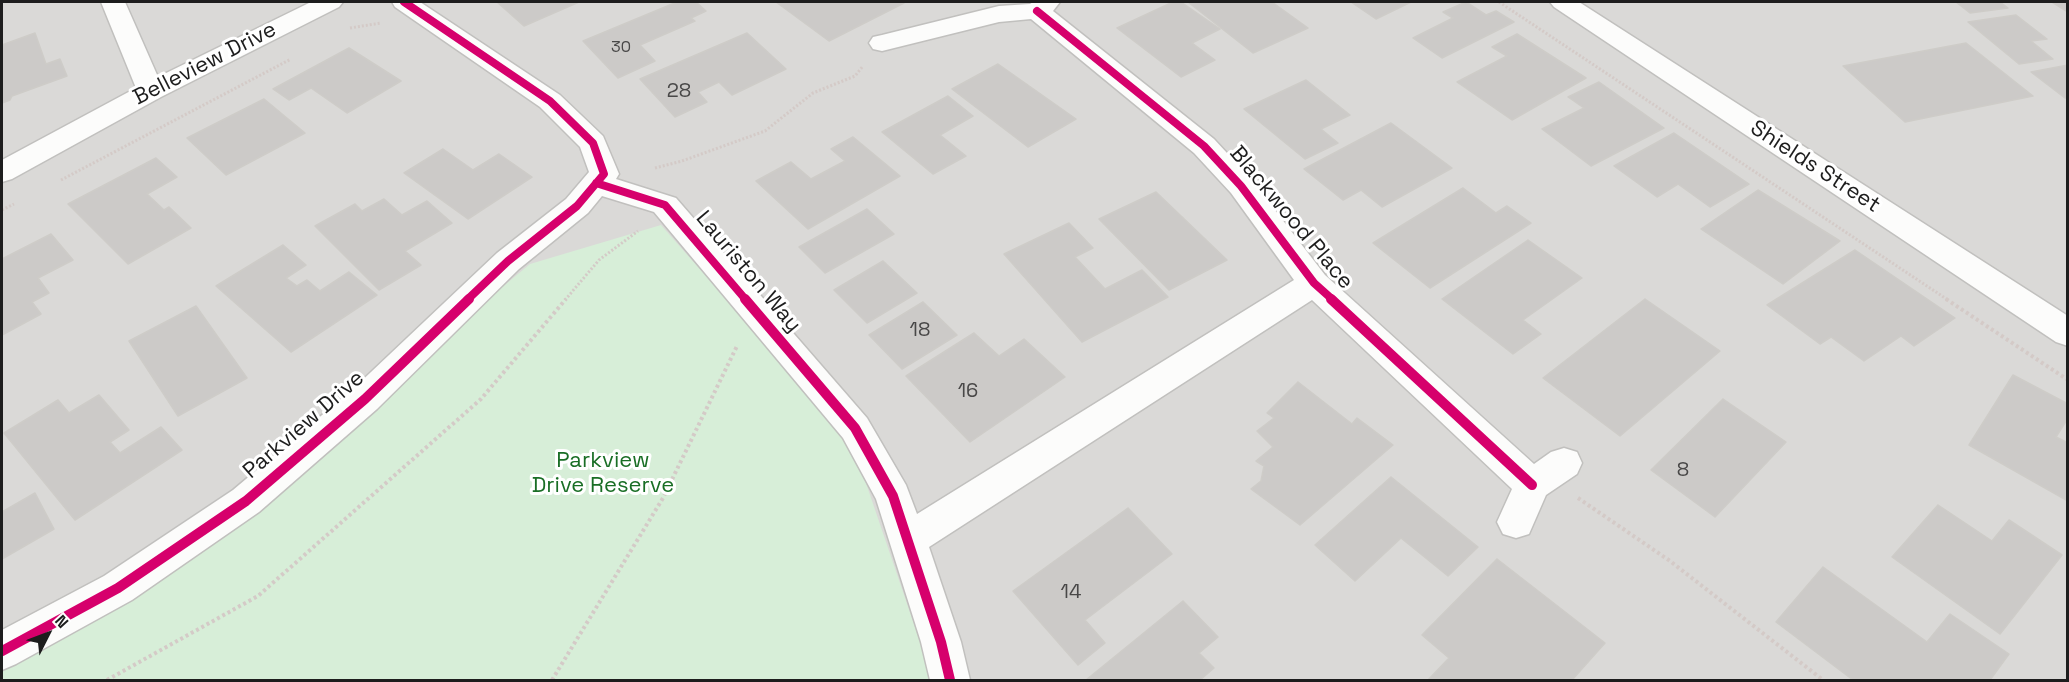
<!DOCTYPE html>
<html>
<head>
<meta charset="utf-8">
<style>
  body { margin:0 }
  #map { position:relative; width:2069px; height:682px; overflow:hidden; background:#ebeae6; font-family:"Space Grotesk",sans-serif }
  canvas { display:block }
  .frame { position:absolute; inset:0; border:3px solid #1d1d1d; pointer-events:none }
  .north { position:absolute; left:18px; top:604px; width:60px; height:60px; -webkit-text-stroke:4px #fff; paint-order:stroke; rotate:48deg; font-size:16px; font-weight:700; line-height:24px; text-align:center; color:#1d1d1d }
  .north::after { content:''; display:block; margin:auto; width:21px; height:27px; background:#1d1d1d; clip-path:polygon(50% 0,100% 100%,50% 72%,0 100%) }
</style>
</head>
<body>
<div id="map">
<canvas width="2069" height="682"></canvas>
<div class="frame"></div>
<div class="north">N</div>
</div>
<script>
const c = document.querySelector('canvas').getContext('2d');
c.lineJoin = 'round';
function fill(path, color) { c.fillStyle = color; c.fill(path, 'evenodd'); }
const poly = rows => new Path2D(rows.map(r => 'M' + r).join(''));
function strokePath(path, color, width, dash) { c.strokeStyle = color; c.lineWidth = width; c.lineCap = dash ? 'butt' : 'round'; c.setLineDash(dash || []); c.stroke(path); }
function write(font, color, halo, rows, align = 'center') {
  c.font = font + ' "Space Grotesk",sans-serif'; c.lineWidth = 6; c.setLineDash([]); c.textBaseline = 'middle'; c.strokeStyle = halo; c.fillStyle = color; for (const [text, x, y, turn = 0] of rows) {
    c.save(); c.translate(x, y); c.rotate((+turn || 0) * Math.PI / 180); c.textAlign = isNaN(turn) ? turn : align; if (halo) c.strokeText(text, 0, 0); c.fillText(text, 0, 0); c.restore();
  }
}
fill(poly([
  [2,2,2067,2,2067,680,2,680]
]), '#dad9d7');
fill(poly([
  [661,225,852,442,933,680,2,680,2,650,222,520,530,264]
]), '#d7eed8');
const building = poly([
  [497,2,579,2,524,26,497,2],
  [677,2,696,2,706,11,691,18,695,21,640,45,655,61,618,78,583,41,677,2],
  [776,2,902,2,904,3,829,41,776,2],
  [1173,2,1181,2,1220,29,1192,43,1215,60,1181,77,1117,28,1173,2],
  [1188,2,1272,2,1308,28,1253,53,1188,2],
  [1351,2,1411,2,1376,19,1351,2],
  [1466,2,1486,15,1496,11,1514,22,1442,58,1413,38,1453,18,1443,12,1466,2],
  [1956,2,2000,2,2008,8,1970,13,1956,2],
  [2052,2,2068,2,2068,12,2052,2],
  [2016,15,2047,39,2031,41,2053,59,2019,64,1968,22,2016,15],
  [35,33,46,64,60,59,67,76,12,96,10,100,2,103,2,45,35,33],
  [747,33,786,69,732,95,719,82,698,92,707,102,675,117,640,79,747,33],
  [1517,34,1586,78,1512,120,1457,82,1507,56,1492,47,1517,34],
  [1966,43,2033,96,1905,122,1843,66,1966,43],
  [349,48,401,81,347,113,311,88,289,100,273,89,349,48],
  [998,64,1076,119,1028,147,952,89,998,64],
  [2068,65,2068,98,2065,98,2031,72,2068,65],
  [1306,80,1350,115,1321,129,1338,143,1305,159,1244,109,1306,80],
  [1599,82,1664,128,1591,166,1542,129,1584,108,1568,97,1599,82],
  [948,96,973,116,940,135,966,156,933,174,882,132,948,96],
  [264,99,305,133,226,175,187,138,264,99],
  [1391,123,1452,168,1382,207,1361,190,1343,200,1304,169,1391,123],
  [1674,133,1749,184,1710,207,1678,184,1657,197,1614,166,1674,133],
  [853,137,900,176,808,229,756,181,791,162,811,179,845,161,831,149,853,137],
  [443,149,473,170,499,154,532,177,468,219,404,173,443,149],
  [156,158,177,177,147,194,164,210,169,207,191,228,128,264,68,204,156,158],
  [1463,188,1496,213,1507,206,1531,223,1430,288,1373,243,1463,188],
  [1758,190,1840,241,1783,284,1701,229,1758,190],
  [1156,192,1227,260,1169,290,1099,219,1156,192],
  [384,199,402,215,427,201,452,223,405,251,421,265,379,290,315,226,355,204,362,211,384,199],
  [867,209,894,234,825,273,799,247,867,209],
  [1069,223,1093,248,1075,257,1105,289,1142,270,1168,297,1082,342,1004,254,1069,223],
  [51,234,73,260,38,278,49,293,32,302,41,314,2,335,2,259,51,234],
  [1528,240,1582,278,1523,320,1541,334,1513,354,1442,299,1528,240],
  [283,245,306,265,286,278,297,286,307,280,320,291,349,272,377,295,291,352,216,286,283,245],
  [1855,250,1955,318,1914,346,1901,336,1864,361,1831,337,1820,344,1767,305,1855,250],
  [883,261,917,293,867,323,834,290,883,261],
  [1645,299,1720,351,1620,436,1543,378,1645,299],
  [923,302,957,335,902,369,869,335,923,302],
  [196,306,247,378,178,416,129,341,196,306],
  [974,333,999,356,1024,339,1065,377,970,442,906,376,974,333],
  [2013,375,2068,404,2068,418,2056,437,2068,443,2068,501,1969,445,2013,375],
  [1298,382,1352,424,1357,418,1393,445,1300,525,1251,489,1261,481,1264,466,1256,461,1273,447,1257,431,1274,418,1267,413,1298,382],
  [99,395,129,430,110,442,120,453,161,427,182,450,75,520,4,433,58,400,69,413,99,395],
  [1723,399,1786,442,1715,517,1651,470,1723,399],
  [1391,477,1478,547,1448,576,1401,538,1355,581,1315,545,1391,477],
  [35,493,54,529,2,559,2,512,35,493],
  [1938,505,1992,541,2009,520,2062,555,2000,634,1892,557,1938,505],
  [1128,508,1172,554,1085,620,1105,643,1078,665,1013,591,1128,508],
  [1497,559,1605,643,1572,680,1428,680,1449,658,1422,635,1497,559],
  [1823,567,1927,642,1950,614,2009,654,1990,680,1853,680,1776,622,1823,567],
  [1183,601,1218,637,1199,653,1214,668,1200,680,1086,680,1183,601]
]);
fill(building, '#cccac8');
strokePath(building, '#ceccc8', 1.5);
const minor = poly([
  [101,2,125,2,158,77,311,2,343,2,339,7,161,97,12,179,2,182,2,160,136,88,101,2],
  [392,2,420,2,560,95,603,136,619,174,616,179,676,198,867,418,906,485,917,514,1294,280,1231,193,1194,153,1031,19,999,22,882,51,873,49,869,43,873,37,882,35,999,6,1030,4,1033,2,1060,2,1053,11,1214,139,1251,179,1325,275,1534,464,1551,452,1564,448,1577,452,1582,463,1577,474,1546,495,1529,534,1516,538,1503,534,1497,522,1512,489,1312,300,929,547,961,642,970,680,930,680,921,642,876,499,843,438,654,212,602,196,588,213,519,269,377,409,259,512,132,600,16,664,2,670,2,630,104,576,233,490,353,389,497,253,566,199,589,172,580,147,540,107,395,7,392,2],
  [1550,2,1579,2,2068,316,2068,346,2056,342,1554,7,1550,2]
]);
strokePath(minor, '#c1c0be', 3);
strokePath(poly([
  [1499,2,1948,300],
  [350,28,381,23],
  [655,168,682,161,765,131,813,93,855,76,863,66],
  [61,180,291,59],
  [2,210,14,204],
  [565,300,599,260,638,231]
]), '#d4cac7', 3, [2, 2]);
strokePath(poly([
  [1946,299,2068,380],
  [1578,498,1670,561,1823,680],
  [107,680,258,596,481,399,566,299],
  [552,680,663,498,737,346]
]), '#d4cac7', 4, [3, 3]);
fill(minor, '#fcfcfb');
strokePath(poly([
  [404,2,550,101,593,143,604,174,577,206,508,261,467,300],
  [1037,11,1204,146,1241,186,1314,283,1333,300],
  [596,183,665,205,746,300]
]), '#d6006c', 8);
strokePath(poly([
  [745,299,855,428,893,496,941,642,950,680],
  [1331,299,1532,485],
  [2,651,118,588,246,501,365,399,469,299]
]), '#d6006c', 10);
write('16px', '#494848', null, [
  ["30",621,48]
]);
write('20px', '#494848', null, [
  ["28",679,92],
  ["18",920,331],
  ["16",968,392],
  ["8",1683,471],
  ["14",1071,593]
]);
write('22px', '#1d1d1d', '#fff', [
  ["Belleview Drive",205,64,-27],
  ["Shields Street",1815,167,33],
  ["Blackwood Place",1291,218,50],
  ["Lauriston Way",748,272,50],
  ["Parkview Drive",304,425,-41]
]);
write('22px', '#196e25', '#fff', [
  ["Parkview",603,461],
  ["Drive Reserve",603,486]
]);
</script>
</body>
</html>
